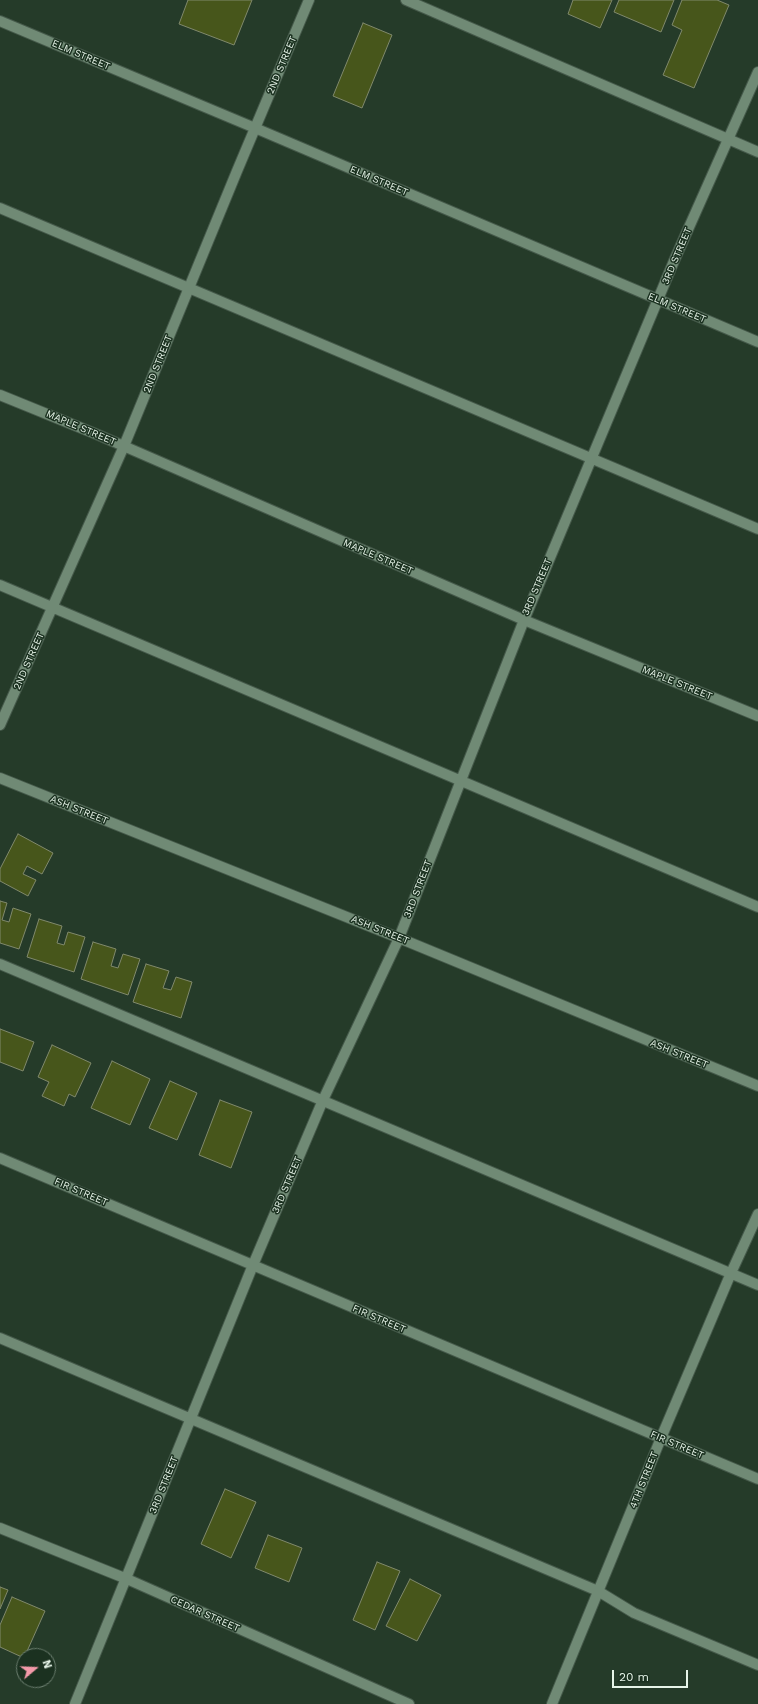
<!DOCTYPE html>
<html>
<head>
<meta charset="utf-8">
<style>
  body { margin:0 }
  #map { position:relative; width:758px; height:1704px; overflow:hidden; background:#253b29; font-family:"Work Sans",sans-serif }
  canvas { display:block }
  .north { position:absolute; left:16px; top:1648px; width:40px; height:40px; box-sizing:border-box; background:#1b3120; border:1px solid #6c7f70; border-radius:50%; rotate:71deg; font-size:11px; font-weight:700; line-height:16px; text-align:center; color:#e6f4e8 }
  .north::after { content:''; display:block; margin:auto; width:14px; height:18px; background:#f39aa9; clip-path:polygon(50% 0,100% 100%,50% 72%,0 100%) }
  .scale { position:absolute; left:612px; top:1670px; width:76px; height:18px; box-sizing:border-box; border:2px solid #e6f4e8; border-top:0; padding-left:5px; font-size:12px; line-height:14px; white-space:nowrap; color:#e6f4e8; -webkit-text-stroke:3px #1b3120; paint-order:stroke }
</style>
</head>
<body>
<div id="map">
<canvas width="758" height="1704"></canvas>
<div class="north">N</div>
<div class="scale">20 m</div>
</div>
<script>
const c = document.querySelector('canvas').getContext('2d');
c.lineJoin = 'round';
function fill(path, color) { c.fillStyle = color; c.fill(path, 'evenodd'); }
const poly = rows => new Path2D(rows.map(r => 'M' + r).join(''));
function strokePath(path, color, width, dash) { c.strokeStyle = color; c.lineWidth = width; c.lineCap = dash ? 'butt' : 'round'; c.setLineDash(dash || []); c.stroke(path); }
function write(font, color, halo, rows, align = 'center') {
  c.font = font + ' "Work Sans",sans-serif'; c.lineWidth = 3; c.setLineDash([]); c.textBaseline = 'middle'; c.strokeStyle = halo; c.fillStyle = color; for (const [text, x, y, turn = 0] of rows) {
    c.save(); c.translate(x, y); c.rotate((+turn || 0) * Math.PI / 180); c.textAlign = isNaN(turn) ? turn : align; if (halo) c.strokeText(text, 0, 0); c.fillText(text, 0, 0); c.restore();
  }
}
const building = poly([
  [188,0,252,0,234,45,179,24,188,0],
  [573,0,612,0,600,28,568,14,573,0],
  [619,0,674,0,661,32,614,12,619,0],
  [682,0,717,0,729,5,694,88,663,75,682,30,672,25,682,0],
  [363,23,392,35,362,108,333,96,363,23],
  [18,834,53,853,42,874,27,866,23,874,36,880,28,896,0,881,0,869,18,834],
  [0,901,7,903,2,920,9,922,13,908,31,914,19,949,0,943,0,901],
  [39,919,62,926,57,943,64,945,68,932,85,937,74,972,27,957,39,919],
  [93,942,116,949,111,966,118,968,123,954,140,959,128,995,81,979,93,942],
  [146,964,169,971,163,988,171,990,176,977,192,982,181,1018,133,1002,146,964],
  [0,1029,34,1042,23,1071,0,1062,0,1029],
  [52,1045,91,1063,75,1097,69,1094,64,1106,42,1096,49,1082,38,1077,52,1045],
  [112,1061,150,1079,130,1125,91,1108,112,1061],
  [170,1081,197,1093,177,1140,149,1128,170,1081],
  [220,1100,252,1112,231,1168,199,1155,220,1100],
  [225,1489,256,1502,231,1558,201,1544,225,1489],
  [268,1535,302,1548,289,1582,255,1568,268,1535],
  [377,1562,400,1571,375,1630,353,1620,377,1562],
  [410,1579,441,1595,417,1641,386,1626,410,1579],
  [0,1587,8,1590,0,1609,0,1587],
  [12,1597,45,1611,24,1658,0,1647,0,1625,12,1597]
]);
fill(building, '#47561b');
strokePath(building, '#80896c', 1);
const minor = poly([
  [406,0,758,152],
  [0,21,255,128,758,342],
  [0,208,758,529],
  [0,395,96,434,524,620,758,716],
  [0,585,758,907],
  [0,725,124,446,237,171,309,0],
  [0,778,399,938,758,1086],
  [0,964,758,1285],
  [0,1158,758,1479],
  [0,1338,598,1591,634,1613,758,1665],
  [0,1528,127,1579,409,1704],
  [75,1704,253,1265,323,1100,399,938,524,620,674,261,758,72],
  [552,1704,661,1438,731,1273,758,1214]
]);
strokePath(minor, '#45594a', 12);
strokePath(minor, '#708a75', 10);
write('10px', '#e6f4e8', '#1b3120', [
  ["ELM STREET",81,55,23],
  ["2ND STREET",282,65,-67],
  ["ELM STREET",379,181,23],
  ["3RD STREET",677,256,-67],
  ["ELM STREET",677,308,23],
  ["2ND STREET",158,364,-68],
  ["MAPLE STREET",81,428,23],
  ["MAPLE STREET",378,557,23],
  ["3RD STREET",537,587,-67],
  ["2ND STREET",29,661,-66],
  ["MAPLE STREET",677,683,22],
  ["ASH STREET",79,810,22],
  ["3RD STREET",418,889,-69],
  ["ASH STREET",380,930,22],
  ["ASH STREET",679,1054,22],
  ["3RD STREET",287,1185,-67],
  ["FIR STREET",81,1192,23],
  ["FIR STREET",379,1319,23],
  ["FIR STREET",677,1445,23],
  ["4TH STREET",644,1480,-68],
  ["3RD STREET",164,1485,-68],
  ["CEDAR STREET",205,1614,24]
]);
</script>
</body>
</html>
